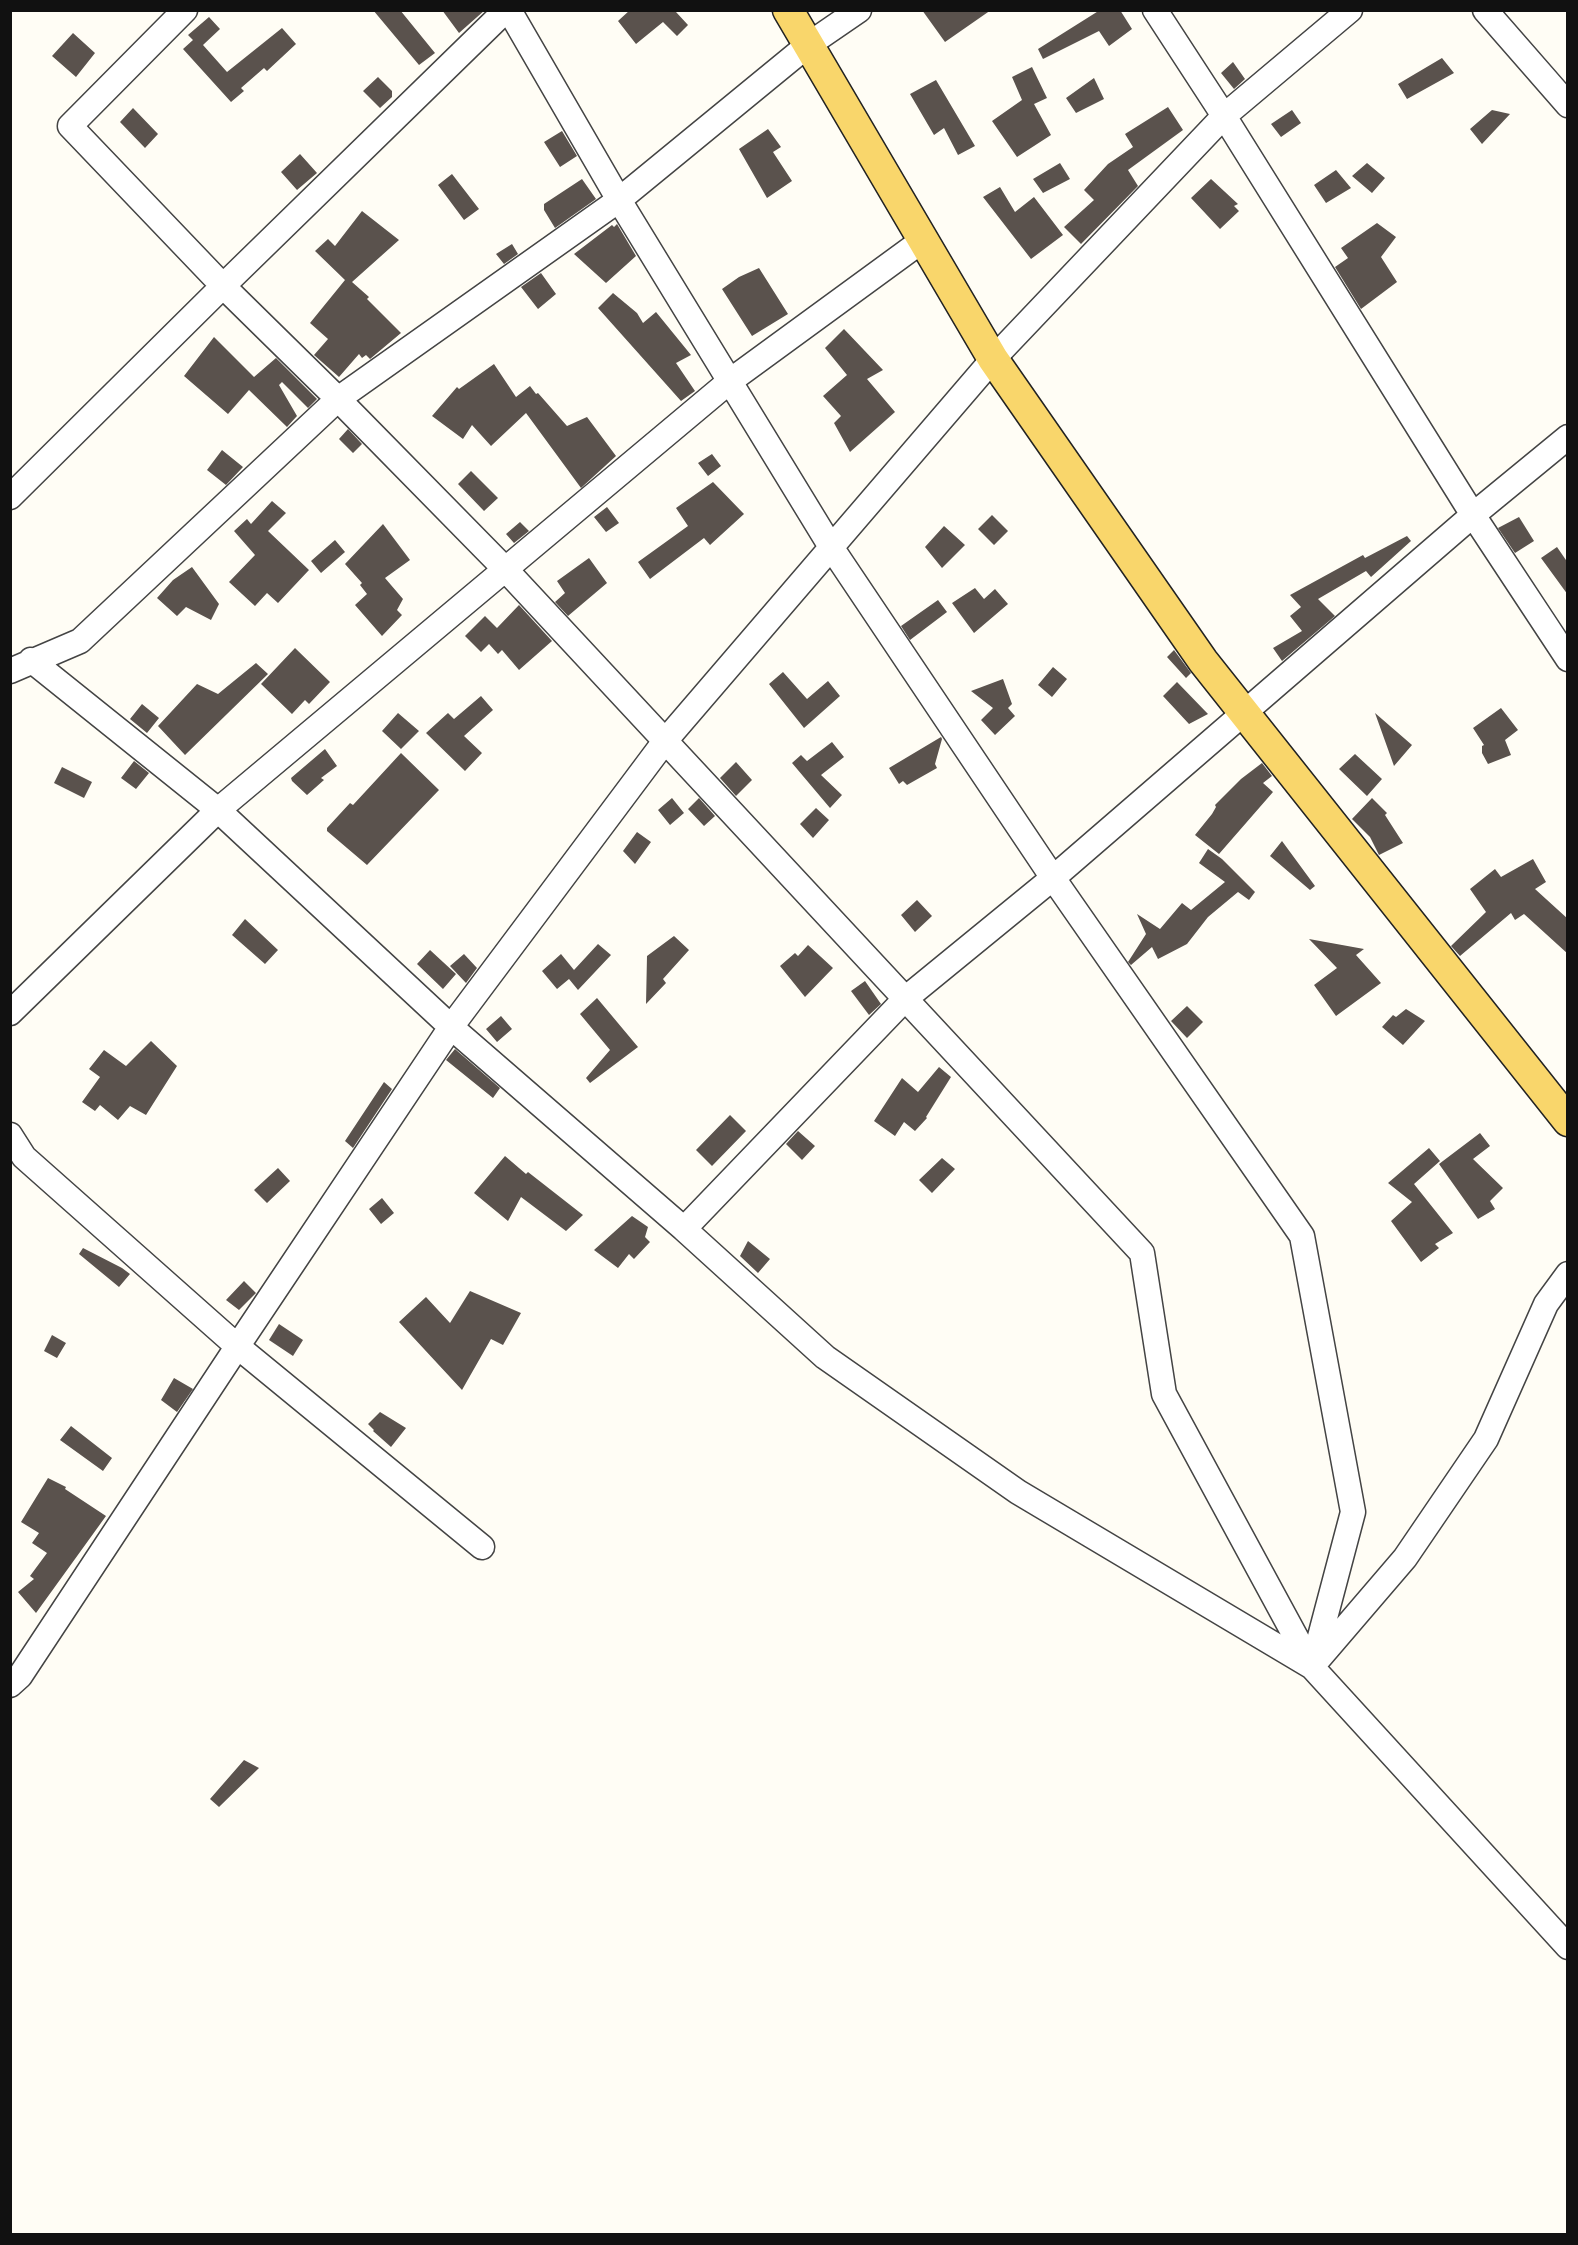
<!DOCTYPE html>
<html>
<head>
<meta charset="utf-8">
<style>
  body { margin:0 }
  #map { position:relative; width:1578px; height:2245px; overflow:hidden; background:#fffdf5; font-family:"Zilla Slab",serif }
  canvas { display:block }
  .frame { position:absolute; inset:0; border:12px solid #111; pointer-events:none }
</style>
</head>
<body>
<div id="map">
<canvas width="1578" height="2245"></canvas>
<div class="frame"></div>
</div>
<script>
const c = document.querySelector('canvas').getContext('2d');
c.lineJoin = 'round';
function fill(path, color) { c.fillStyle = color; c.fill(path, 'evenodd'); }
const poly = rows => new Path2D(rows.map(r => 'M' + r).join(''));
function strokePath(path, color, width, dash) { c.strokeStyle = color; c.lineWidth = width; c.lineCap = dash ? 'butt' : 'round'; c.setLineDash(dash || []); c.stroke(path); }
fill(poly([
  [373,10,400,10,435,53,419,65],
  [442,10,485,10,459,33],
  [630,10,678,10,676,12,688,25,677,36,663,22,636,44,618,21],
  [922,10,991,10,945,42],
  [1100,10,1120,10,1132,29,1109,46,1099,31,1043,59,1038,49],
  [209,17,220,29,203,45,227,72,282,28,296,44,267,71,264,68,241,88,244,91,231,102,183,49,193,40,188,35],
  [73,33,95,53,76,77,52,56],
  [1442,58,1454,73,1407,99,1398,84],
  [1233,62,1245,79,1234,89,1221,73],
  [1032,67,1047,98,1034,104,1051,135,1017,157,992,121,1022,100,1012,77],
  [378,77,392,91,392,97,380,108,363,91],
  [1094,78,1104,99,1076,113,1066,98],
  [936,80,975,146,958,155,944,128,934,135,910,94],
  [1168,107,1183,130,1128,170,1138,186,1081,244,1064,227,1094,200,1084,190,1108,164,1133,147,1125,134],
  [133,108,158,134,145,148,120,122],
  [1292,110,1301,123,1281,137,1271,124],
  [1492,110,1510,114,1482,144,1470,129],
  [768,129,781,147,773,152,792,181,767,198,739,149],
  [562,131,577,156,560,167,544,142],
  [300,154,317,173,297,190,281,172],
  [1060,163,1070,179,1043,193,1033,179],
  [1367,163,1385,178,1372,193,1352,176],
  [1336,170,1351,188,1326,203,1314,185],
  [452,174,479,209,464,220,438,185],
  [582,179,596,199,555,228,544,210,544,204],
  [1211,179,1238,204,1234,206,1239,211,1220,229,1191,198],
  [1000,187,1015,212,1034,197,1063,235,1031,259,983,197],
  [362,211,399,240,352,282,369,297,367,299,401,333,370,359,366,355,362,358,359,354,339,377,314,355,328,339,310,323,345,280,315,251,328,239,335,246],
  [1377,223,1396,237,1381,257,1397,282,1361,309,1335,267,1348,258,1341,248],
  [617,224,636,256,606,283,574,254,612,225,614,227],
  [512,244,518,254,504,264,496,254],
  [759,268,788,314,752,336,722,289,739,277],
  [541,273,556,294,538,309,521,287],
  [613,293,637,313,643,323,656,312,691,355,676,363,695,391,681,401,598,308],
  [844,329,883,370,867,379,895,412,850,452,834,423,841,416,823,396,847,375,825,348],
  [214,337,254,377,276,358,317,399,308,408,282,382,279,385,297,416,287,427,249,390,228,414,184,376],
  [494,364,516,397,530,386,536,394,538,393,567,426,587,417,616,456,581,488,526,413,491,446,472,425,463,439,432,416,457,387,459,389],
  [348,429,362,444,353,453,339,439],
  [222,450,243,467,226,485,207,470],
  [712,454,721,466,708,476,698,463],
  [471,471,498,498,484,511,458,484],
  [713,482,744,514,710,545,704,538,650,579,638,562,688,526,676,508],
  [272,501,286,513,268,531,309,570,278,603,267,593,255,606,229,582,255,555,234,531,247,519,251,524],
  [607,507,619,523,606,532,594,517],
  [992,515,1008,531,994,545,978,529],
  [1519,517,1534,541,1515,553,1498,528],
  [520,522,529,531,514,543,506,534],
  [383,524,410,560,385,578,403,599,397,610,402,615,382,636,355,605,367,594,360,585,362,583,345,564],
  [944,526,965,545,942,568,925,547],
  [1407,536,1411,541,1371,577,1366,571,1318,599,1335,616,1282,661,1273,648,1302,631,1290,616,1301,607,1290,595,1363,555,1365,558],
  [335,540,345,552,321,573,311,561],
  [1557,547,1568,563,1568,595,1541,558],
  [589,558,607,583,568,616,555,602,565,593,557,581],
  [192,567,219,604,211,620,186,607,177,616,157,598,173,580],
  [975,588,984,599,995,589,1008,604,974,633,952,603],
  [938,600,947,612,910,640,901,626],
  [519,605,552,641,519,670,502,650,498,654,489,644,481,652,465,636,485,616,497,628],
  [295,648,330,682,309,704,305,700,292,714,261,684],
  [1174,650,1191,673,1186,678,1167,657],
  [256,663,268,674,185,755,158,726,197,684,218,694],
  [1053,667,1067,679,1052,697,1038,685],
  [783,672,807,699,828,681,840,696,804,728,769,684],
  [1003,679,1012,704,1008,708,1015,716,995,735,981,720,993,708,971,691],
  [1177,682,1208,714,1189,724,1163,696],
  [481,696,493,710,464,736,482,753,465,771,426,733,448,713,454,719],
  [142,704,159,718,147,733,130,719],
  [1501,708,1518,730,1505,740,1511,755,1488,764,1482,753,1482,746,1484,745,1473,728],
  [398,713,419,731,401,749,382,731],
  [1375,713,1412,745,1394,766],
  [941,737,942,739,935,764,937,768,907,785,903,781,899,784,889,768],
  [832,742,844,757,821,775,842,795,830,808,792,763,801,755,807,761],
  [325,749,337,766,321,778,324,780,307,795,292,781,291,778],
  [401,753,439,790,367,865,327,831,327,828,350,803,353,805],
  [1355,754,1382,779,1367,796,1339,769],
  [134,761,149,773,136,789,121,778],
  [736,762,752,780,736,796,720,778],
  [1262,763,1272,776,1263,783,1273,792,1219,854,1195,835,1212,814,1216,807,1215,805,1241,779],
  [62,767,92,782,84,798,54,783],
  [672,798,684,813,670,825,658,810],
  [699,798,715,816,704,826,688,809],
  [1372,798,1387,813,1385,815,1403,843,1379,855,1370,837,1352,819],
  [816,808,829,820,813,838,800,824],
  [637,832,651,842,635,864,623,851],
  [1282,841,1315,886,1310,890,1270,856],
  [1208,849,1222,859,1255,892,1249,900,1238,892,1208,917,1187,944,1158,959,1152,947,1131,965,1128,962,1146,934,1137,914,1160,929,1182,903,1191,910,1225,882,1199,863],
  [1533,859,1546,882,1535,889,1568,919,1568,954,1524,914,1515,920,1511,913,1460,956,1451,946,1486,912,1470,889,1495,869,1501,877],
  [917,900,932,916,915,932,901,915],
  [245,919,278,950,265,964,232,935],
  [674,936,689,950,663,979,666,983,646,1004,647,956],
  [1309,939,1364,949,1356,955,1381,983,1336,1016,1314,985,1337,968],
  [598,944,611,955,578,990,569,979,557,989,542,971,561,954,574,970],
  [808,945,833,968,805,997,780,966,795,953,798,956],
  [430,950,456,974,443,989,417,964],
  [464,954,477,968,466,983,450,966],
  [865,981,881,1004,869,1015,851,991],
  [597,998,638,1047,590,1083,586,1078,610,1050,580,1014],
  [1187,1006,1203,1022,1187,1038,1171,1021],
  [1406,1009,1425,1021,1403,1045,1382,1027,1393,1015,1396,1017],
  [501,1016,512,1029,497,1042,486,1029],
  [151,1041,177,1066,146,1115,130,1106,118,1120,100,1105,95,1111,82,1102,100,1077,89,1069,104,1050,126,1066],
  [455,1049,500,1088,493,1098,446,1060],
  [939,1067,951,1077,926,1117,927,1118,915,1131,904,1122,895,1136,874,1121,902,1078,918,1092],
  [384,1082,392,1089,353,1148,345,1141],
  [730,1115,746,1131,712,1166,696,1150],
  [798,1131,815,1146,802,1160,786,1144],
  [1480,1133,1490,1146,1473,1159,1503,1188,1490,1201,1495,1209,1478,1219,1439,1164],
  [1429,1148,1440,1161,1414,1184,1453,1233,1435,1244,1439,1248,1421,1262,1391,1221,1412,1202,1388,1183],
  [505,1156,526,1174,528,1172,583,1215,566,1231,521,1197,508,1221,474,1193],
  [942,1158,955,1169,932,1193,919,1180],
  [278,1168,290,1181,267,1203,254,1190],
  [382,1198,394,1213,381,1224,369,1209],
  [632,1216,648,1227,645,1237,650,1242,634,1259,629,1254,618,1268,594,1250],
  [748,1241,770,1259,758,1273,740,1256],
  [83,1248,122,1268,130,1274,119,1287,79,1254],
  [244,1281,256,1293,239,1310,226,1300],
  [470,1291,521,1313,503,1345,491,1339,462,1390,399,1322,426,1297,450,1323],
  [279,1324,303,1340,293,1356,269,1340],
  [52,1335,66,1343,57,1358,44,1351],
  [174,1378,193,1389,177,1412,161,1400],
  [380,1412,406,1428,391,1447,373,1431,374,1430,368,1424],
  [71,1426,112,1458,103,1471,60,1440],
  [48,1478,66,1487,65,1489,106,1516,36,1613,18,1592,34,1579,30,1576,47,1553,32,1543,39,1533,21,1522],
  [244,1760,259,1768,219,1807,210,1799]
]), '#5a524d');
const minor = poly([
  [185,10,70,126,223,286,338,399,506,570,1142,1253,1164,1394,1312,1667,1568,1947],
  [509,10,619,200,831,547,1053,878,1302,1236,1353,1512,1312,1667],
  [1155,10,1224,116,1473,515,1568,659],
  [1485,10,1568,105],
  [10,497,223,286,506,10],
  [31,660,218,810,451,1027,684,1229,825,1357,1018,1492,1312,1667],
  [10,671,80,641,338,399,619,200,808,45,859,10],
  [10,1013,218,810,730,381,923,240],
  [10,1135,24,1157,237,1346,482,1547],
  [684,1229,905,999,1053,878,1473,515,1568,437],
  [1315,1663,1405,1558,1486,1439,1546,1304,1568,1274],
  [10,1685,20,1676,243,1338,451,1027,665,741,993,359,1224,116,1350,10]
]);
const major = poly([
  [788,10,993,359,1203,661,1568,1121]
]);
strokePath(minor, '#444', 27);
strokePath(major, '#222', 33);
strokePath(minor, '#fff', 24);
strokePath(major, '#f9d66b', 30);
</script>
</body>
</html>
